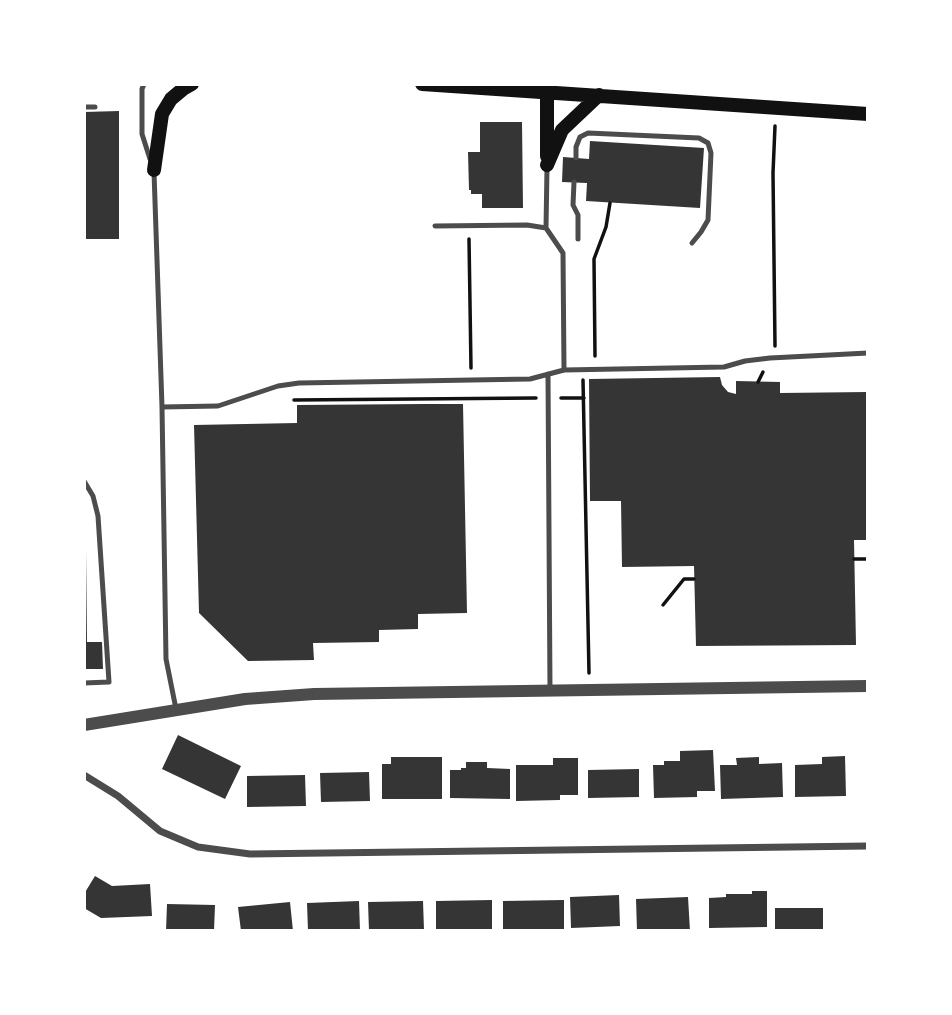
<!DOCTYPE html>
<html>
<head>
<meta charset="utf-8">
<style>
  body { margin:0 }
  #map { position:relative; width:952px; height:1015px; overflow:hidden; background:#fff; font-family:"Titillium Web",sans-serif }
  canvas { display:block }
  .frame { position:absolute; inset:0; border:86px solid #fff; pointer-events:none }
</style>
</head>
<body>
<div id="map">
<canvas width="952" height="1015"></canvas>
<div class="frame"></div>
</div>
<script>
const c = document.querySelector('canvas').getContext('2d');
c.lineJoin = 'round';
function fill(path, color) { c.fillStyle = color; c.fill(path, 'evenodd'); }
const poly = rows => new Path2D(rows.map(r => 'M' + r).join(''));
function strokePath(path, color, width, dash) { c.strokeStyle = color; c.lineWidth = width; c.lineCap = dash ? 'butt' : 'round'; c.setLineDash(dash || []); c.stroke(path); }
fill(poly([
  [119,111,119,239,84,239,84,112],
  [480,122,522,122,523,208,482,208,482,194,471,194,471,190,469,190,468,152,480,152],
  [590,141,704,148,700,208,586,201,587,183,562,182,563,157,589,159],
  [720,377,722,385,728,392,736,394,736,381,780,382,780,393,868,392,868,540,854,540,856,645,696,646,694,566,622,567,621,501,590,501,589,379],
  [425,404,463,404,467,613,418,614,418,629,379,630,379,642,313,643,314,660,248,661,199,613,194,425,297,423,297,405],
  [84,550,86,550,87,642,102,642,103,669,84,669],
  [178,735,241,766,225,799,162,769],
  [713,750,715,791,697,791,697,797,654,798,653,765,664,765,664,761,680,761,680,751],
  [845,756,846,796,795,797,795,765,822,764,822,757],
  [391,757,442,757,442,799,382,799,382,764,391,764],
  [759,757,759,764,782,763,783,797,721,799,720,765,737,765,736,758],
  [553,758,578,758,578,795,560,795,560,800,516,801,516,765,553,765],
  [466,762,487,762,487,768,510,769,510,799,450,798,450,770,461,770,461,768,466,768],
  [639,769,639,797,588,798,588,770],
  [369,772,370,801,321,802,320,773],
  [305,775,306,806,247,807,247,776],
  [95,876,112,886,150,884,152,916,101,918,84,908,84,894],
  [752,891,767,891,767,927,709,928,709,898,726,897,726,894,752,894],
  [619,895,620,926,571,928,570,897],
  [688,897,690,931,637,931,636,899],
  [492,900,492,930,436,931,436,901],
  [564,900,564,931,503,931,503,901],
  [359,901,360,931,308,931,307,903],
  [423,901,424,930,369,931,368,902],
  [290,902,293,931,241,931,238,907],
  [167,904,215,905,214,931,166,931],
  [775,908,823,908,823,931,775,931]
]), '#353535');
strokePath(poly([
  [775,126,773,173,775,346],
  [469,239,471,368],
  [595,356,594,259,606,227,610,203],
  [583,380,589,673],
  [758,382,763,372],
  [561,398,584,398],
  [294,400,536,398],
  [854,559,868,559],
  [663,605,684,579,694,579]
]), '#111', 3.5);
strokePath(poly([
  [144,84,142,89,142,134,150,159],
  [84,107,95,107],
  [576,158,576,147,580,137,588,133,699,138,708,143,711,153,708,220,701,232,692,243],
  [547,168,546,228,563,253,564,370],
  [154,172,162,407,166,659,176,709],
  [574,182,573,205,578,215,578,239],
  [435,226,527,225,546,228],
  [548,374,550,690],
  [162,407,218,406,278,386,299,383,530,379,564,370,724,367,745,361,770,358,868,353],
  [84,481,93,496,98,516,109,682,84,683]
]), '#4c4c4c', 5);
strokePath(poly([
  [84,775,118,796,160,831,198,847,250,854,868,846]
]), '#4c4c4c', 7);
strokePath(poly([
  [84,725,245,699,314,694,868,686]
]), '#4c4c4c', 12);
strokePath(poly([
  [422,84,868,114],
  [547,91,547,156],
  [547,165,562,130,599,95],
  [154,170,162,114,171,99,183,89,192,84]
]), '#111', 14);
</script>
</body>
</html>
